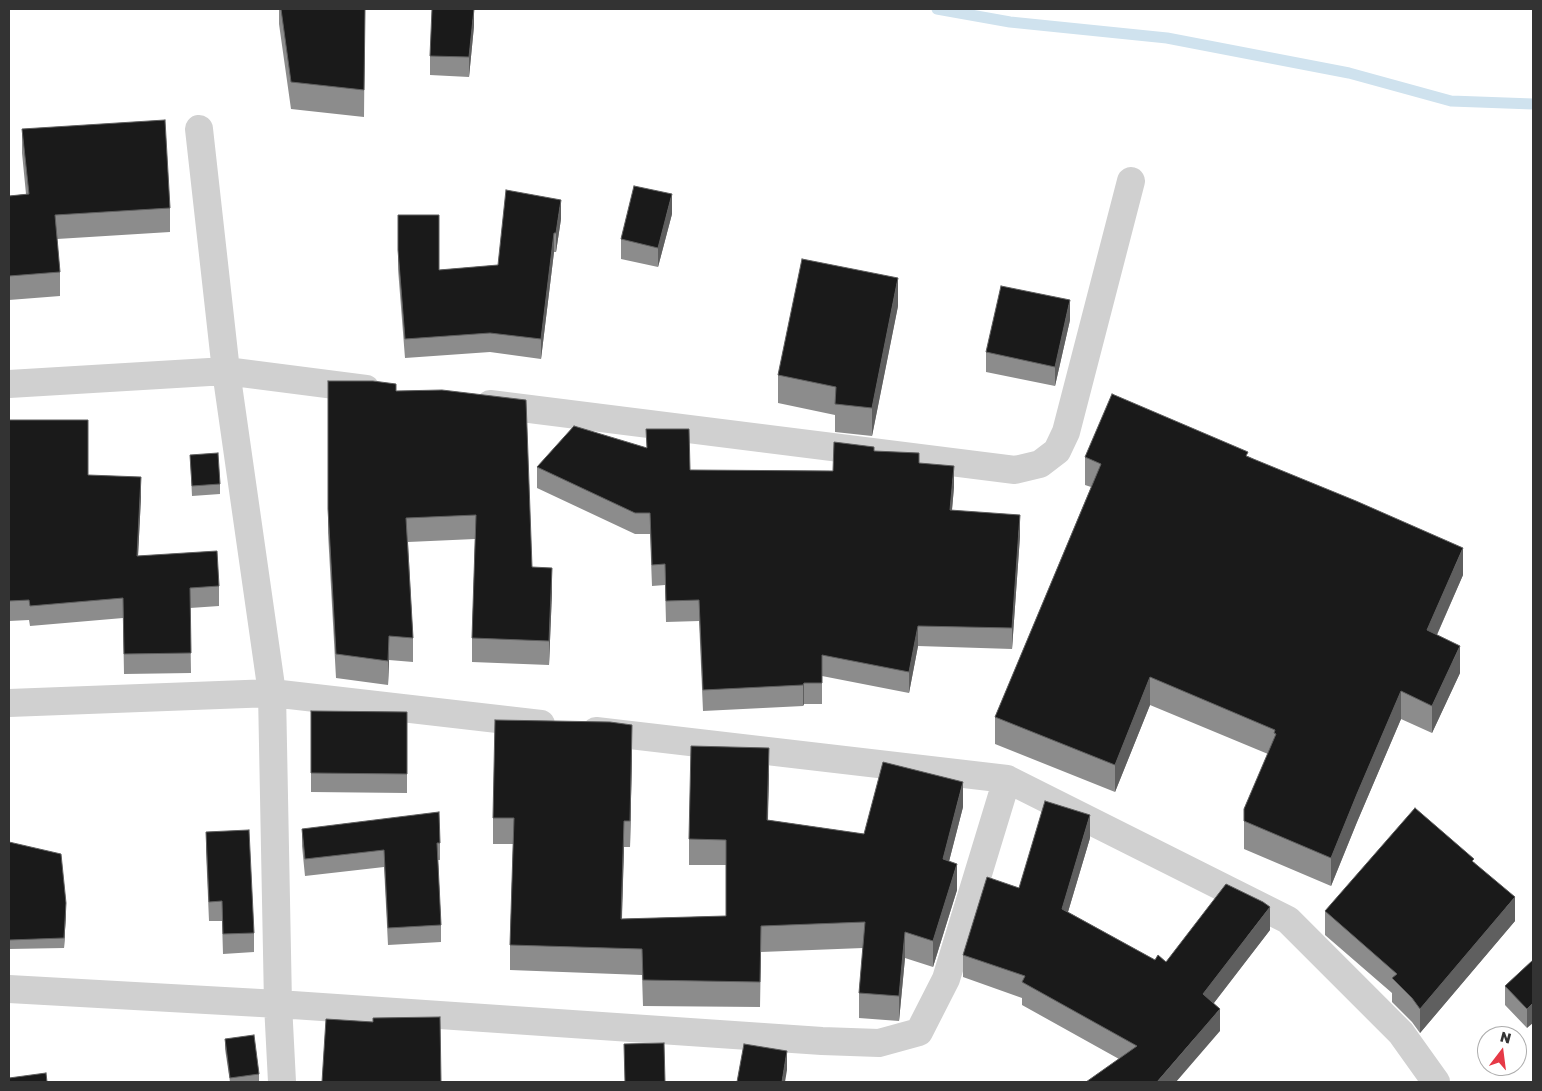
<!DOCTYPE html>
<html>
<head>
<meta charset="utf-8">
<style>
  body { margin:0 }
  #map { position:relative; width:1542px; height:1091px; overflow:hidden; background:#fff; font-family:"Golos Text",sans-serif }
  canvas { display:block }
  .frame { position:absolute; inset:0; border:10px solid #333; pointer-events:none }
  .north { position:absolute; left:1477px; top:1026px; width:50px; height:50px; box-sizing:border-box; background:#fff; border:1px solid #adadad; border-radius:50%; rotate:15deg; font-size:14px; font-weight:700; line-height:20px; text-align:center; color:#333 }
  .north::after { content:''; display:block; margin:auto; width:18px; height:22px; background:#e63946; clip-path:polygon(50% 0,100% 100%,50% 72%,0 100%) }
</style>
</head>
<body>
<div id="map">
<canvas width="1542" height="1091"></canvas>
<div class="frame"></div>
<div class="north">N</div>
</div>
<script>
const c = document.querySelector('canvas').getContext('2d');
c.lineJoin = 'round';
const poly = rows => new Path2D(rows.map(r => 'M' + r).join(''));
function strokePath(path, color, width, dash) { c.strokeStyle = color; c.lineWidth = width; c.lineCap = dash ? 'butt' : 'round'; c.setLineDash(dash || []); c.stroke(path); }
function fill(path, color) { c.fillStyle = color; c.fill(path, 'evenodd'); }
strokePath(poly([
  [937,9,1010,22,1167,38,1349,73,1451,101,1533,104]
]), '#cfe2ee', 11);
strokePath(poly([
  [199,129,226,371,272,693,278,1004,282,1082],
  [9,384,226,371,366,389],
  [490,404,1015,470,1040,464,1057,451,1066,432,1131,181],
  [9,703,272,693,541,724],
  [596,731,1007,779,1288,920,1401,1033,1436,1082],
  [9,989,278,1004,822,1041,879,1043,919,1032,946,979,1007,779]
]), '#d0d0d0', 28);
fill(poly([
  [279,9,365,9,364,117,291,109,279,24],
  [474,26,469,77,430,75,430,56],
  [22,129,170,208,170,232,57,239,60,272,60,296,9,300,9,196,26,194,22,153],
  [672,214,658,267,621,259,621,239],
  [398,215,439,270,498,265,561,219,556,252,554,252,541,359,490,352,405,358,398,269],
  [898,306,872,436,835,432,835,415,778,403,778,375],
  [1070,320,1055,386,986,372,986,352],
  [328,381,396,391,552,592,549,665,472,662,472,638,475,539,408,542,413,638,413,662,389,660,388,685,336,678,328,533],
  [9,420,88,475,141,497,138,556,219,586,219,606,190,608,191,673,124,674,123,618,30,626,29,620,9,621],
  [874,451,919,463,954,487,952,510,1020,536,1012,649,918,646,909,693,822,676,822,704,804,704,803,706,703,711,699,621,666,622,665,585,652,586,650,534,635,534,537,488,537,467,690,470,833,471],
  [190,455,220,484,220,494,192,496],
  [1248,456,1463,575,1437,635,1460,673,1432,733,1401,719,1357,822,1331,886,1244,849,1244,809,1268,754,1150,705,1115,792,995,744,995,717,1091,487,1085,485,1085,457],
  [311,711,407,712,407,793,311,792],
  [632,751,630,847,624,847,622,919,726,916,726,865,689,865,689,839,769,773,768,820,864,834,963,807,949,861,957,890,933,967,905,958,899,1021,859,1018,859,993,863,948,761,952,760,1007,643,1006,642,975,510,970,510,945,513,844,493,844,493,818],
  [302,829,440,843,440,860,438,860,441,925,441,942,388,945,384,867,305,876,302,846],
  [206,832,254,933,254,952,223,954,222,921,209,921,206,851],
  [1090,838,1068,912,1155,960,1166,962,1270,930,1214,1003,1220,1031,1119,1059,1022,1005,1022,998,963,977,963,955,1019,888],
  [9,842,66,913,64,948,9,949],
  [1474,862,1515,921,1420,1033,1412,1022,1392,1002,1392,993,1325,935,1325,911],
  [1533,960,1527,1028,1505,1005,1505,986],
  [225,1039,259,1074,259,1082,230,1082,225,1049]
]), '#8c8c8c');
fill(poly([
  [474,9,474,26,469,77,469,57],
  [672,194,672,214,658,267,658,248],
  [561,200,561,219,556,252,556,233],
  [554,233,554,252,541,359,541,339],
  [898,278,898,306,872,436,872,408],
  [1070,300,1070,320,1055,386,1055,367],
  [954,466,954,487,950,531,950,510],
  [141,477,141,497,137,576,137,556],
  [1020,515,1020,536,1012,649,1012,628],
  [1463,548,1463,575,1427,657,1427,630],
  [552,568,552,592,549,665,549,641],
  [918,626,918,646,909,693,909,672],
  [389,636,389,660,388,685,388,661],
  [1460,646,1460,673,1432,733,1432,706],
  [1150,677,1150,705,1115,792,1115,765],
  [804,683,804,704,803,706,803,685],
  [1401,691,1401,719,1357,822,1331,886,1331,858,1357,794],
  [632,725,632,751,630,847,630,821],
  [769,748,769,773,767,845,767,820],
  [963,782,963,807,943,885,943,859],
  [1090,815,1090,838,1062,932,1062,909],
  [624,821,624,847,621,944,621,919],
  [957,864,957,890,933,967,933,941],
  [1515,897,1515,921,1420,1033,1420,1009],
  [66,903,66,913,64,948,64,938],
  [1270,907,1270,930,1203,1017,1203,994],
  [905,932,905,958,899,1021,899,996],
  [1533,1003,1533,1023,1527,1028,1527,1009],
  [1220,1009,1220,1031,1176,1082,1157,1082],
  [787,1051,787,1070,785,1082,782,1082]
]), '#5f5f5f');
const building = poly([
  [281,9,365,9,364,90,291,82,281,9],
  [432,9,474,9,469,57,430,56,432,9],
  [165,120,170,208,55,215,60,272,9,276,9,196,29,194,22,129,165,120],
  [634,186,672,194,658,248,621,239,634,186],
  [506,190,561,200,556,233,554,233,541,339,490,333,405,339,398,250,398,215,439,215,439,270,498,265,506,190],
  [802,259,898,278,872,408,835,404,836,387,778,375,802,259],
  [1001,286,1070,300,1055,367,986,352,1001,286],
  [328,381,373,381,396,384,396,391,442,390,526,400,532,567,552,568,549,641,472,638,476,515,406,518,413,638,389,636,388,661,336,654,328,509,328,381],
  [1112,394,1248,452,1246,456,1356,501,1463,548,1427,630,1460,646,1432,706,1401,691,1357,794,1331,858,1244,821,1244,809,1276,734,1274,733,1275,730,1150,677,1115,765,995,717,1101,464,1085,457,1112,394],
  [9,420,88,420,88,475,141,477,137,556,217,551,219,586,190,588,191,653,124,654,123,598,30,606,29,600,9,601,9,420],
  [574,426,647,448,646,429,689,429,690,470,833,471,834,442,874,447,874,451,919,453,919,463,954,466,950,510,1020,515,1012,628,918,626,909,672,822,655,822,683,804,683,803,685,703,690,699,600,666,601,665,564,652,565,650,513,635,513,537,467,574,426],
  [218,453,220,484,192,486,190,455,218,453],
  [311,711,407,712,407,774,311,773,311,711],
  [495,720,610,722,632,725,630,821,624,821,621,919,726,916,726,840,689,839,691,746,769,748,767,820,864,834,883,762,963,782,943,859,957,864,933,941,905,932,899,996,859,993,865,922,761,926,760,982,643,980,642,949,510,945,514,818,493,818,495,720],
  [1045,801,1090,815,1062,909,1155,960,1158,955,1166,962,1226,884,1263,902,1270,907,1203,994,1220,1009,1157,1082,1086,1082,1137,1046,1022,982,1025,976,963,955,987,877,1019,888,1045,801],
  [1415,808,1474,859,1472,861,1515,897,1420,1009,1412,998,1392,978,1397,974,1325,911,1415,808],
  [439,812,440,843,437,843,441,925,388,928,384,850,305,859,302,829,439,812],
  [249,830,254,933,223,934,222,901,209,902,206,832,249,830],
  [9,842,61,854,66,903,64,938,9,940,9,842],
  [1533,960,1533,1003,1527,1009,1505,986,1533,960],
  [440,1017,441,1082,322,1082,326,1019,373,1022,373,1018,440,1017],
  [254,1035,259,1074,230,1078,225,1039,254,1035],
  [664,1043,665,1082,625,1082,624,1044,664,1043],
  [744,1044,787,1051,782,1082,737,1082,744,1044],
  [46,1073,47,1082,9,1082,9,1078,46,1073]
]);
fill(building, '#1a1a1a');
strokePath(building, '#5f5f5f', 1);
</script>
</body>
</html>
